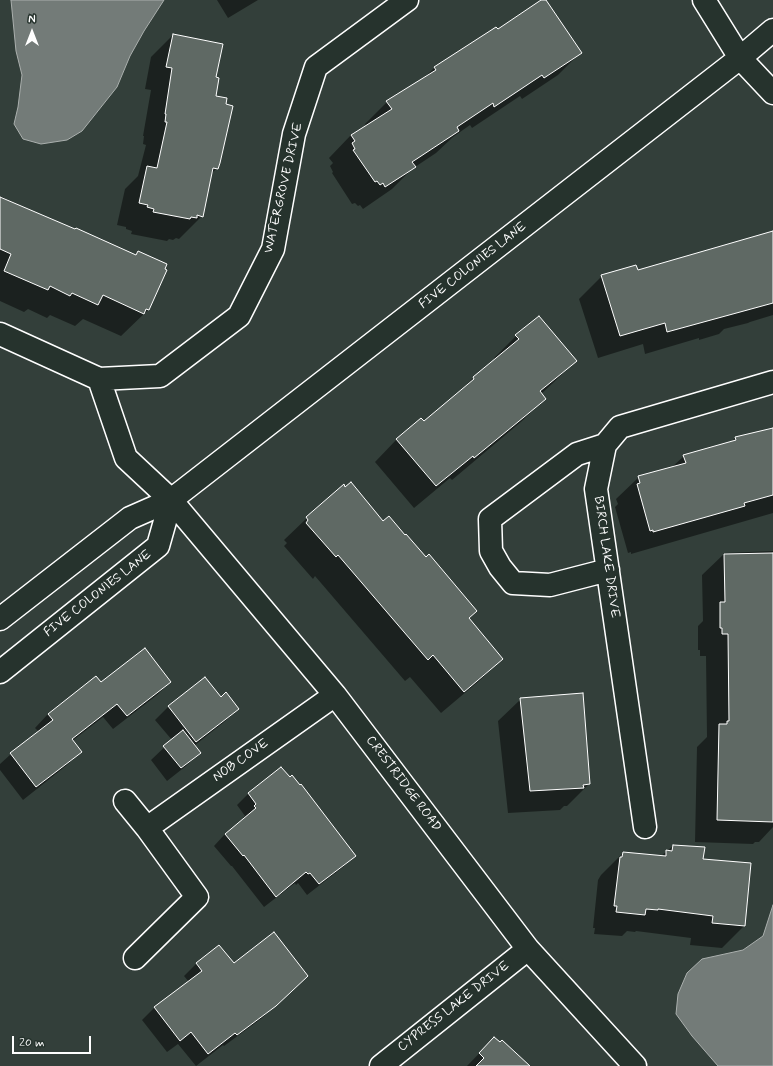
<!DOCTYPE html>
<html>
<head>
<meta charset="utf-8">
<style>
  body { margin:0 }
  #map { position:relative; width:773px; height:1066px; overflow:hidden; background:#333f3a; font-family:Mynerve,sans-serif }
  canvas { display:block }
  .north { position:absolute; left:12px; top:12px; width:40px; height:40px; -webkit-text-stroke:3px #26332d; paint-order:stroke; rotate:0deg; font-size:11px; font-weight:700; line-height:16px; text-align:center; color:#fff }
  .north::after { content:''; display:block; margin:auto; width:14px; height:18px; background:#fff; clip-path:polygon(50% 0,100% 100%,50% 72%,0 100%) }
  .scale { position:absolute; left:12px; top:1036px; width:79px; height:18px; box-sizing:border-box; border:2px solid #fff; border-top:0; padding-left:5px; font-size:12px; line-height:14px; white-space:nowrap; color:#fff; -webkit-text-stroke:3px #26332d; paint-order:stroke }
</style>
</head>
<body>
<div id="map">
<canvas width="773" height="1066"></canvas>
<div class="north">N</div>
<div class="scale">20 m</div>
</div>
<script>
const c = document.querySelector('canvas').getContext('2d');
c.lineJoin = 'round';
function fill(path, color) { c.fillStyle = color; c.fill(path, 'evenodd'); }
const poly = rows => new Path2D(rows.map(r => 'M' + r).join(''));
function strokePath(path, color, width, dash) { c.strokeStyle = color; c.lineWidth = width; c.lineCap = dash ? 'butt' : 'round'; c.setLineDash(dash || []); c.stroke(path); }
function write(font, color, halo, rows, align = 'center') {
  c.font = font + ' Mynerve,sans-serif'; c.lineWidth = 4; c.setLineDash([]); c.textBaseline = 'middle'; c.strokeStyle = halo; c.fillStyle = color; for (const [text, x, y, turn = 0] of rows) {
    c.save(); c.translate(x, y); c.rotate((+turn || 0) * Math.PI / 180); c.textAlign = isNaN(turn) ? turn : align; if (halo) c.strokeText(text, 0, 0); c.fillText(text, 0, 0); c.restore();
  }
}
const water = poly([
  [11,0,164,0,144,31,130,56,117,87,82,131,67,140,41,144,23,139,14,124,18,107,22,75,16,51,11,0],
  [773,905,773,1066,718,1066,692,1036,676,1014,678,994,687,973,702,959,743,950,763,936,773,905]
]);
fill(water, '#737b78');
strokePath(water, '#abb0ae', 1);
fill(poly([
  [217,0,258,0,228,18],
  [543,0,545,0,580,53,558,75,522,99,520,96,472,128,470,125,453,137,436,153,412,169,392,189,363,209,360,205,358,206,355,203,352,204,332,173,333,172,330,166,333,163,329,158,351,135,366,126,365,124,387,102,423,79,434,68,496,28,498,31],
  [173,35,215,78,214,97,217,168,211,174,202,216,179,239,176,238,173,240,169,239,167,241,131,234,132,231,126,229,126,227,117,225,125,189,138,176,146,145,143,144,144,136,143,136,151,90,145,89,151,57],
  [0,196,19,205,19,206,134,255,138,252,166,271,148,310,121,336,83,319,75,326,50,315,47,318,28,309,24,312,0,301],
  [773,232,773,315,750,322,748,323,724,329,719,334,699,340,699,338,645,354,643,344,598,358,579,299,602,276,637,272],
  [516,336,575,361,553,383,541,394,545,398,522,421,452,480,450,478,414,508,375,462,397,439,423,423,456,396,473,378,495,360,494,358],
  [773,429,773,513,631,554,631,552,628,553,615,507,618,504,616,499,639,477,671,468,684,456,730,443,735,438],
  [344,486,468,619,502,659,479,681,441,713,410,677,405,681,315,576,313,579,284,546,287,543,284,540,307,518],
  [773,551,773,827,759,842,755,842,753,844,695,842,697,747,707,737,706,656,700,656,700,650,698,650,698,626,703,621,702,575,725,553],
  [96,678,101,684,170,682,157,695,113,729,103,717,72,741,80,752,67,765,23,800,0,770,0,764,11,754,39,732,35,728,48,714],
  [205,678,220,699,238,709,224,722,194,746,200,753,186,766,167,781,151,760,172,740,155,720,168,707],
  [521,699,589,784,567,806,564,806,560,810,508,813,498,721],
  [281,769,355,855,343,867,307,895,298,883,296,885,295,883,264,907,232,866,231,866,214,846,225,834,244,819,243,818,245,816,237,805,248,794],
  [673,846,702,860,750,864,744,926,722,948,690,945,691,938,636,931,635,932,627,931,622,936,594,934,595,928,593,928,598,880,601,875,623,853,661,856],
  [219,946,234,965,307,976,262,1018,224,1046,223,1045,196,1066,178,1044,167,1052,142,1020,154,1008,189,982,184,976,196,964],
  [494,1038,526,1066,467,1066]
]), '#0007');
const building = poly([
  [541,0,546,0,582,53,544,78,542,75,494,107,493,103,457,127,459,131,412,162,416,167,385,187,383,183,380,185,377,181,375,182,353,150,355,149,352,143,355,141,351,135,392,109,386,101,436,70,434,67,496,27,498,29,541,0],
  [173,34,223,44,216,77,219,78,216,96,227,98,226,104,233,106,220,163,218,169,213,168,203,217,197,215,197,218,191,217,190,219,153,212,154,209,147,207,148,205,139,203,147,166,157,168,167,122,165,122,166,114,165,114,172,68,166,67,173,34],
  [0,197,75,229,76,228,136,255,138,251,167,264,165,269,167,270,149,310,146,309,144,314,103,295,98,305,72,293,70,296,50,286,48,290,4,271,11,254,0,249,0,197],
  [773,231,773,303,667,332,665,323,620,336,601,275,636,265,638,270,773,231],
  [539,316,577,361,540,391,546,399,474,458,473,456,436,486,396,439,421,418,424,421,474,379,473,377,519,339,515,335,539,316],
  [773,428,773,495,744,503,745,506,653,532,653,530,650,531,637,484,640,483,638,476,686,463,683,455,736,440,735,437,773,428],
  [351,482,383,521,389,516,405,535,406,534,426,557,429,554,477,611,469,618,503,659,464,692,433,655,428,660,338,555,336,557,306,523,308,520,306,517,344,484,345,487,351,482],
  [773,553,773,822,717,820,719,724,727,724,727,721,729,721,728,634,722,634,722,628,720,628,720,602,725,602,724,554,773,553],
  [145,648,171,682,127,716,117,704,72,739,82,752,36,787,10,753,53,720,48,714,96,676,101,682,145,648],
  [205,677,221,697,226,692,239,709,196,742,168,706,205,677],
  [583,693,590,784,583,785,584,788,530,791,520,698,583,693],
  [183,730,201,753,181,768,163,746,183,730],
  [281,767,290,777,292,775,300,785,301,784,356,856,319,884,310,873,308,874,306,872,276,897,244,855,243,856,225,834,256,808,254,806,256,804,248,793,281,767],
  [673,845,705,847,703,859,751,863,745,926,712,923,713,916,658,909,658,910,646,909,645,915,616,912,617,906,614,906,620,857,622,857,623,852,666,856,666,850,672,851,673,845],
  [274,932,308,976,276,1006,237,1035,235,1033,208,1054,191,1032,180,1041,154,1007,202,971,196,963,219,945,234,963,274,932],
  [494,1037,500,1042,502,1040,530,1066,476,1066,484,1058,479,1053,494,1037]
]);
fill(building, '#5f6964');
strokePath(building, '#fff', 1);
const minor = poly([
  [704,0,740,58,773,93],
  [0,334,99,379,160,376,239,316,273,249,294,134,316,67,407,0],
  [99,379,126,458,171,500,335,695,528,949,635,1066],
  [605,445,577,454,490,519,491,551,500,567,513,583,550,585,608,570],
  [0,619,130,518,171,500,740,58,773,30],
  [0,672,158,546,171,500],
  [125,801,147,828,197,897,135,958],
  [645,827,596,489,605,445,620,427,773,382],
  [147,828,335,695],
  [381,1066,528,949]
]);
strokePath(minor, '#fff', 25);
strokePath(minor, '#26332d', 22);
write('13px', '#fff', '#26332d', [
  ["WATERGROVE DRIVE",284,188,-77],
  ["FIVE COLONIES LANE",473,266,-38],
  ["BIRCH LAKE DRIVE",606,557,82],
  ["FIVE COLONIES LANE",98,594,-38],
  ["NOB COVE",241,761,-35],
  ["CRESTRIDGE ROAD",403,784,53],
  ["CYPRESS LAKE DRIVE",454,1007,-38]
]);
</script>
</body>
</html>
